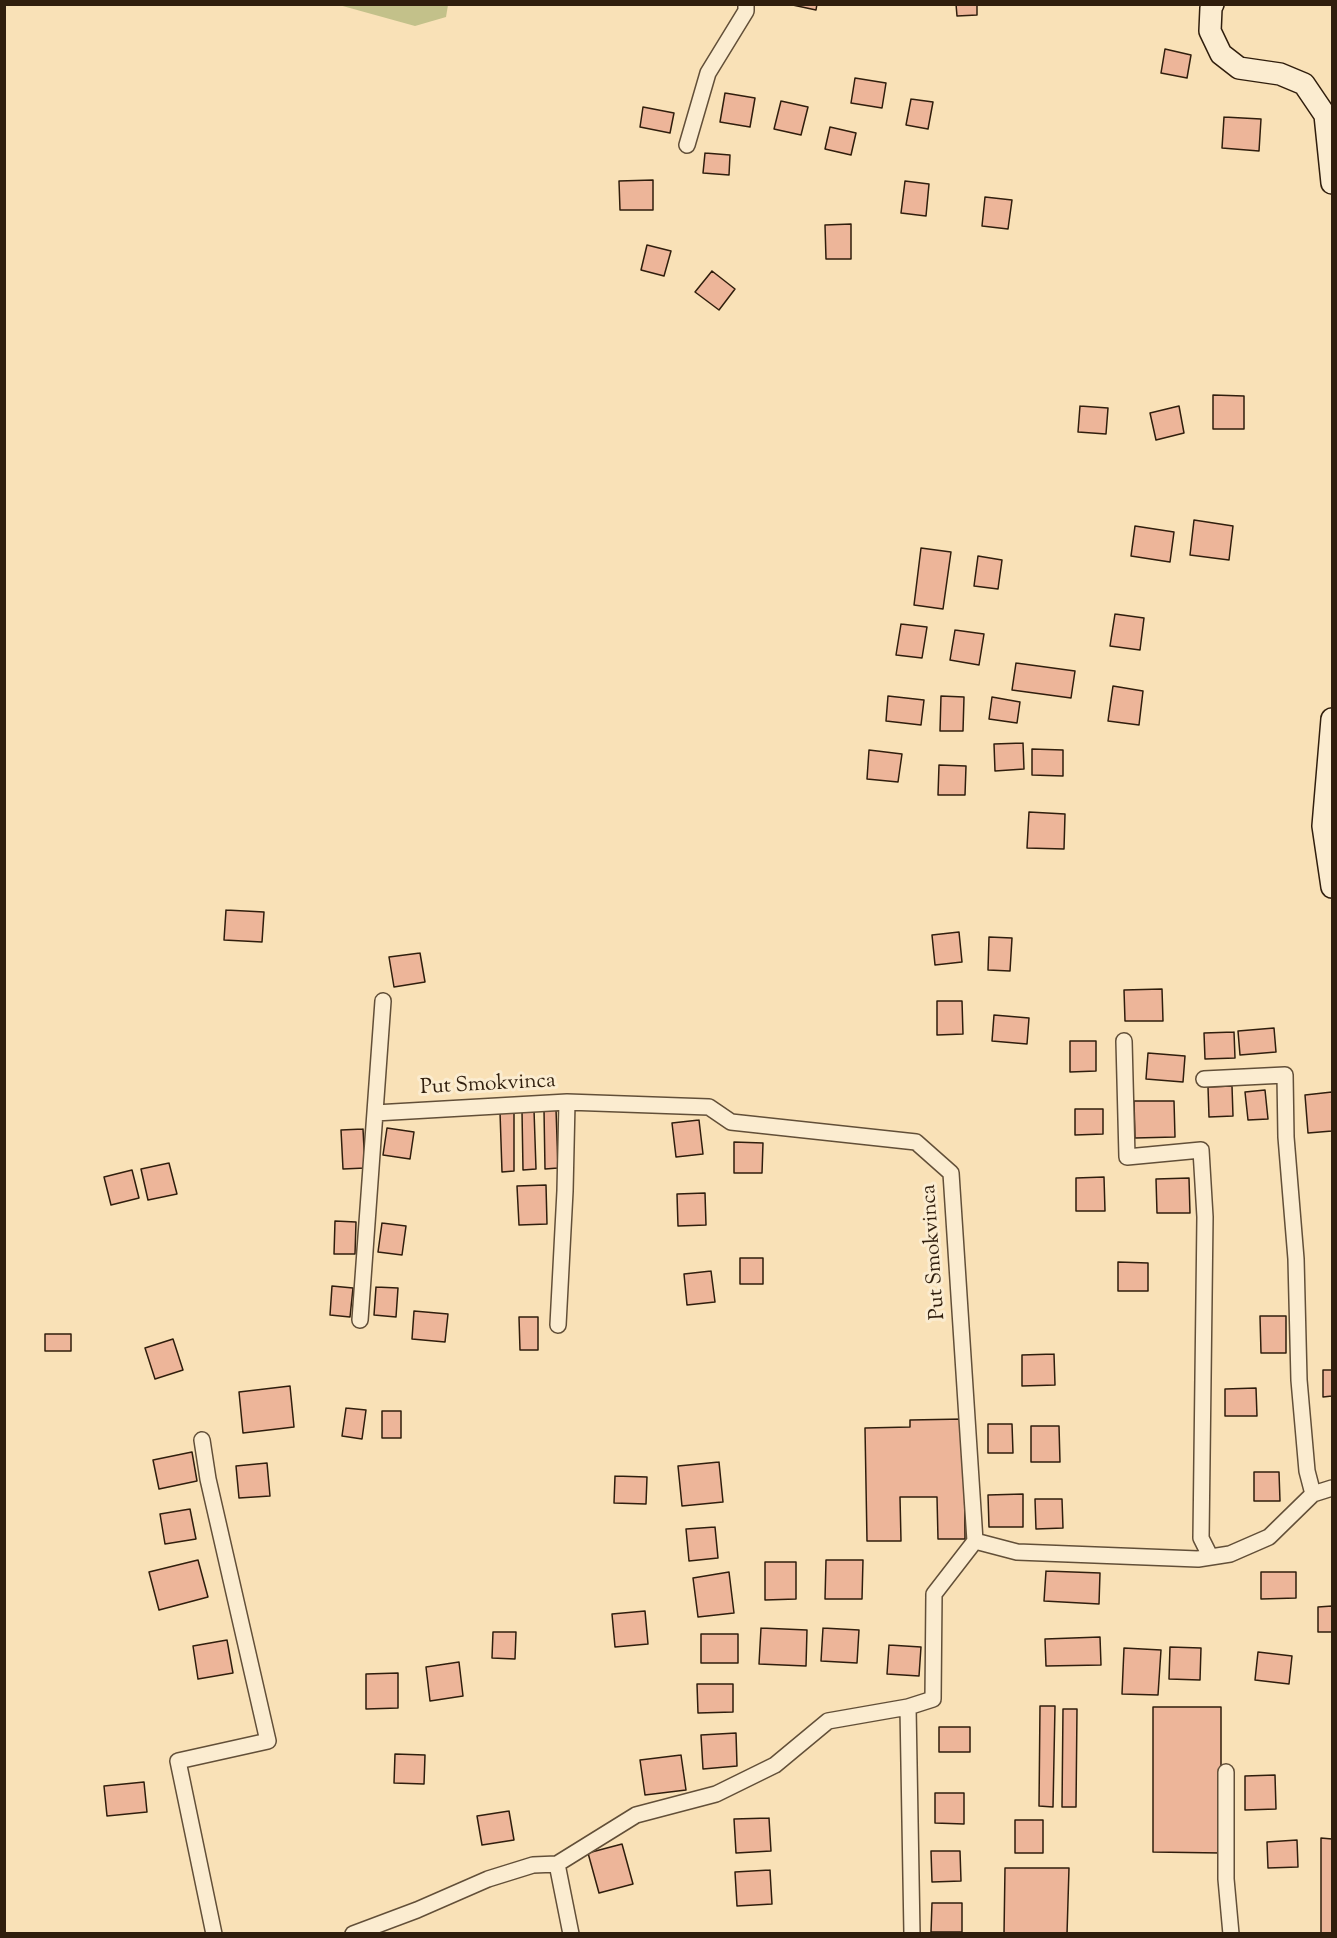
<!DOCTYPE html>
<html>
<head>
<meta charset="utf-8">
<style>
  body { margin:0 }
  #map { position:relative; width:1337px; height:1938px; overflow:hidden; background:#f9e1b7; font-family:"Sorts Mill Goudy",serif }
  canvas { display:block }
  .frame { position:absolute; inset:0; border:6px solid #301e0d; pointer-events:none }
</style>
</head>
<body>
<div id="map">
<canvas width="1337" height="1938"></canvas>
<div class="frame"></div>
</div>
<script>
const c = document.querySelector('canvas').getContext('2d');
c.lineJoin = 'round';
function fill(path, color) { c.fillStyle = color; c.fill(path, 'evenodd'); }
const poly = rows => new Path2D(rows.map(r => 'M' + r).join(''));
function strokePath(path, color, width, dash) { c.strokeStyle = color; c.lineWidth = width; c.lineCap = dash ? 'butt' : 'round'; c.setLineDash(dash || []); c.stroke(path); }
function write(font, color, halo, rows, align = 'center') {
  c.font = font + ' "Sorts Mill Goudy",serif'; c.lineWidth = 6; c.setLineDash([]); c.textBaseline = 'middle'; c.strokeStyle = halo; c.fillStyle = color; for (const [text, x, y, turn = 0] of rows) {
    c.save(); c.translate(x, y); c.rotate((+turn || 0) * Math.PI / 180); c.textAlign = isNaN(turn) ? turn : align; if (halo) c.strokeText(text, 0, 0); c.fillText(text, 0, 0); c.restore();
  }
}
fill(poly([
  [339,5,448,4,448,5,446,17,415,26]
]), '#c3c18a');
const building = poly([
  [788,4,817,4,816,10,788,4],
  [956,4,977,4,977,15,957,16,956,4],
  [1165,49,1191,55,1187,78,1161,73,1165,49],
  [855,78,886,83,882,108,851,103,855,78],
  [725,93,755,98,750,127,720,122,725,93],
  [911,99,933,102,928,129,906,125,911,99],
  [781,101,808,107,801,135,774,129,781,101],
  [643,107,674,113,670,133,640,127,643,107],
  [1224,117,1261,119,1259,151,1222,148,1224,117],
  [830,127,856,133,851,155,825,149,830,127],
  [705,153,730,155,729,175,703,173,705,153],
  [653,180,653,210,620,210,619,181,653,180],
  [905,181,929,184,926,216,901,213,905,181],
  [985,197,1012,200,1008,229,982,226,985,197],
  [851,224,851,259,826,259,825,225,851,224],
  [647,245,671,251,664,276,641,270,647,245],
  [712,271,735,289,719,310,695,292,712,271],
  [1213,395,1244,396,1244,429,1213,429,1213,395],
  [1080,406,1108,408,1106,434,1078,432,1080,406],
  [1179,406,1184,433,1156,440,1150,413,1179,406],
  [1194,520,1233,526,1229,560,1190,555,1194,520],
  [1135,526,1174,532,1170,562,1131,556,1135,526],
  [921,548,951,552,943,609,914,605,921,548],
  [978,556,1002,560,998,589,974,586,978,556],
  [1115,614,1144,618,1140,650,1110,646,1115,614],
  [901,624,927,627,922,658,896,655,901,624],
  [955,630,984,634,979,665,950,660,955,630],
  [1016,663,1075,671,1071,698,1012,690,1016,663],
  [1113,686,1143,691,1139,725,1108,721,1113,686],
  [888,696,924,700,921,725,886,721,888,696],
  [941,696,964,697,963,731,940,731,941,696],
  [992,697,1020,702,1017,723,989,719,992,697],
  [1023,743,1024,769,995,771,994,744,1023,743],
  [1032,749,1063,750,1063,776,1032,775,1032,749],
  [869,750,902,754,898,782,867,779,869,750],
  [939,765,966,766,965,795,938,795,939,765],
  [1029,812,1065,814,1064,849,1027,848,1029,812],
  [226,910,264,912,262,942,224,940,226,910],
  [959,932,962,962,935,965,932,935,959,932],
  [989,937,1012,938,1010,971,988,970,989,937],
  [420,953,425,982,394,987,389,957,420,953],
  [1162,989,1163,1021,1125,1021,1124,990,1162,989],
  [937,1001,962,1001,963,1034,937,1035,937,1001],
  [994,1015,1029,1018,1027,1044,992,1041,994,1015],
  [1274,1028,1276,1052,1240,1055,1238,1031,1274,1028],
  [1234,1032,1235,1058,1205,1059,1204,1033,1234,1032],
  [1070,1041,1096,1041,1096,1071,1070,1072,1070,1041],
  [1148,1053,1185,1056,1183,1082,1146,1079,1148,1053],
  [1232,1086,1233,1116,1209,1117,1208,1087,1232,1086],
  [1265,1090,1268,1119,1248,1120,1245,1092,1265,1090],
  [1332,1092,1332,1131,1308,1133,1305,1095,1332,1092],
  [1134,1101,1174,1101,1175,1137,1135,1138,1134,1101],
  [556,1109,558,1168,545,1169,544,1110,556,1109],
  [1075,1109,1103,1109,1103,1134,1075,1135,1075,1109],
  [534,1110,536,1169,523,1170,522,1111,534,1110],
  [500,1112,514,1112,514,1171,502,1172,500,1112],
  [699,1120,703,1154,676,1157,672,1123,699,1120],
  [387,1128,414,1132,410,1159,383,1155,387,1128],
  [363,1129,365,1168,343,1169,341,1130,363,1129],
  [734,1142,763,1143,762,1173,734,1173,734,1142],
  [169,1163,177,1194,148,1200,141,1169,169,1163],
  [132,1170,139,1198,111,1205,104,1177,132,1170],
  [1104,1177,1105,1211,1076,1211,1076,1178,1104,1177],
  [1189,1178,1190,1213,1157,1213,1156,1179,1189,1178],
  [546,1185,547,1224,519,1225,517,1186,546,1185],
  [705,1193,706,1225,678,1226,677,1194,705,1193],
  [335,1221,356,1222,355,1254,334,1254,335,1221],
  [382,1223,406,1226,402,1255,378,1252,382,1223],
  [740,1258,763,1258,763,1284,740,1284,740,1258],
  [1118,1262,1148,1263,1148,1291,1118,1291,1118,1262],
  [711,1271,715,1302,687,1305,684,1274,711,1271],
  [332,1286,353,1288,350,1317,330,1315,332,1286],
  [376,1287,398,1288,396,1317,374,1315,376,1287],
  [414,1311,448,1314,445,1342,412,1339,414,1311],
  [1260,1316,1286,1316,1286,1353,1261,1353,1260,1316],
  [519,1317,538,1317,538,1350,520,1350,519,1317],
  [45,1334,71,1334,71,1351,45,1351,45,1334],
  [173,1339,183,1370,155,1379,145,1348,173,1339],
  [1054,1354,1055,1385,1022,1386,1022,1355,1054,1354],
  [1323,1370,1332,1370,1332,1396,1323,1397,1323,1370],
  [290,1386,294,1427,243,1433,239,1392,290,1386],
  [1256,1388,1257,1416,1225,1416,1225,1389,1256,1388],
  [346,1408,366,1410,362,1439,342,1436,346,1408],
  [382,1411,401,1411,401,1438,382,1438,382,1411],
  [964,1419,965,1539,938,1539,937,1497,900,1497,901,1541,867,1541,865,1428,910,1427,910,1420,964,1419],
  [988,1424,1012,1424,1013,1453,988,1453,988,1424],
  [1031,1426,1059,1426,1060,1462,1031,1462,1031,1426],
  [192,1452,197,1481,159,1489,153,1460,192,1452],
  [719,1462,723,1502,682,1506,678,1466,719,1462],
  [267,1463,270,1496,239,1498,236,1466,267,1463],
  [1254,1472,1279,1472,1280,1501,1254,1501,1254,1472],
  [615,1476,647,1477,646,1504,614,1503,615,1476],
  [1023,1494,1023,1527,989,1527,988,1495,1023,1494],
  [1035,1499,1062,1499,1063,1528,1036,1529,1035,1499],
  [190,1509,196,1539,165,1544,160,1514,190,1509],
  [715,1527,718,1558,689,1561,686,1529,715,1527],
  [198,1560,208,1597,159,1610,149,1572,198,1560],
  [826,1560,863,1560,862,1599,825,1599,826,1560],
  [765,1562,796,1562,796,1599,765,1600,765,1562],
  [1046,1571,1100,1573,1099,1604,1044,1601,1046,1571],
  [729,1572,734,1613,698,1617,693,1578,729,1572],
  [1261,1572,1296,1572,1296,1598,1261,1599,1261,1572],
  [1332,1606,1332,1632,1318,1632,1318,1607,1332,1606],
  [645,1611,648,1644,615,1647,612,1614,645,1611],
  [761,1628,807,1630,806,1666,759,1664,761,1628],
  [823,1628,859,1630,857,1663,821,1661,823,1628],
  [493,1632,516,1632,515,1659,492,1658,493,1632],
  [701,1634,738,1634,738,1663,701,1663,701,1634],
  [1100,1637,1101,1665,1046,1666,1045,1639,1100,1637],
  [227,1640,233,1673,198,1679,193,1646,227,1640],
  [889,1645,921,1647,919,1676,887,1674,889,1645],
  [1170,1647,1201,1648,1200,1680,1169,1679,1170,1647],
  [1124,1648,1161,1650,1158,1695,1122,1694,1124,1648],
  [1258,1652,1292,1656,1289,1684,1255,1680,1258,1652],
  [459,1662,463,1696,430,1701,426,1667,459,1662],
  [398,1673,398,1708,366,1709,366,1674,398,1673],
  [697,1684,733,1684,733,1712,698,1713,697,1684],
  [1040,1706,1055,1706,1053,1807,1039,1806,1040,1706],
  [1153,1707,1221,1707,1221,1853,1153,1852,1153,1707],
  [1063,1709,1077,1709,1076,1807,1062,1807,1063,1709],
  [939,1727,970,1727,970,1752,939,1752,939,1727],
  [736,1733,737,1766,703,1769,701,1735,736,1733],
  [395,1754,425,1755,424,1784,394,1783,395,1754],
  [681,1755,686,1790,645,1795,640,1760,681,1755],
  [1275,1775,1276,1809,1245,1810,1245,1776,1275,1775],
  [144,1782,147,1812,107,1816,104,1786,144,1782],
  [935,1793,964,1793,964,1824,935,1823,935,1793],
  [509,1811,514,1840,482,1845,477,1816,509,1811],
  [769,1818,771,1851,736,1853,734,1819,769,1818],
  [1015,1820,1043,1820,1043,1853,1015,1853,1015,1820],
  [1321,1838,1332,1839,1332,1934,1321,1934,1321,1838],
  [1297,1840,1298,1867,1268,1868,1267,1842,1297,1840],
  [622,1844,633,1884,599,1893,588,1853,622,1844],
  [931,1851,960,1851,961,1881,932,1882,931,1851],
  [1005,1868,1069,1868,1067,1934,1004,1934,1005,1868],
  [770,1870,772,1904,737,1906,735,1872,770,1870],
  [932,1903,962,1903,962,1932,931,1932,932,1903]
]);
fill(building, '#edb599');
strokePath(building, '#301e0d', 1.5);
const minor = poly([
  [687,145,708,73,746,11,746,4],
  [1124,1041,1127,1157,1201,1150,1205,1217,1201,1538,1210,1556],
  [1204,1079,1285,1075,1286,1137,1296,1259,1299,1380,1307,1471,1313,1494],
  [375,1113,567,1102,709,1107,731,1122,916,1142,951,1173,975,1541],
  [360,1320,383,1001],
  [558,1325,565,1191,567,1102],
  [202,1440,208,1479,268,1741,178,1761,214,1934],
  [975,1541,1017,1552,1198,1559,1230,1554,1269,1537,1313,1494,1332,1488],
  [908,1707,912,1934],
  [1226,1772,1226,1879,1231,1934],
  [557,1864,571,1934],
  [353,1934,417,1910,488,1879,533,1865,557,1864,636,1815,716,1794,775,1765,828,1721,908,1707,933,1699,934,1594,975,1541]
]);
const secondary = poly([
  [1213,4,1211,8,1210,31,1221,54,1239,68,1280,74,1304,84,1325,115,1332,183],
  [1332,719,1323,826,1332,887]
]);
strokePath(minor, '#624f38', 18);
strokePath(secondary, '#301e0d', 24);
strokePath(minor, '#fbecd0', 15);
strokePath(secondary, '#fbecd0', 21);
write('21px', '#301e0d', '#fbecd0', [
  ["Put Smokvinca",488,1086,-3],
  ["Put Smokvinca",935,1252,-94]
]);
</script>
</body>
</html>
